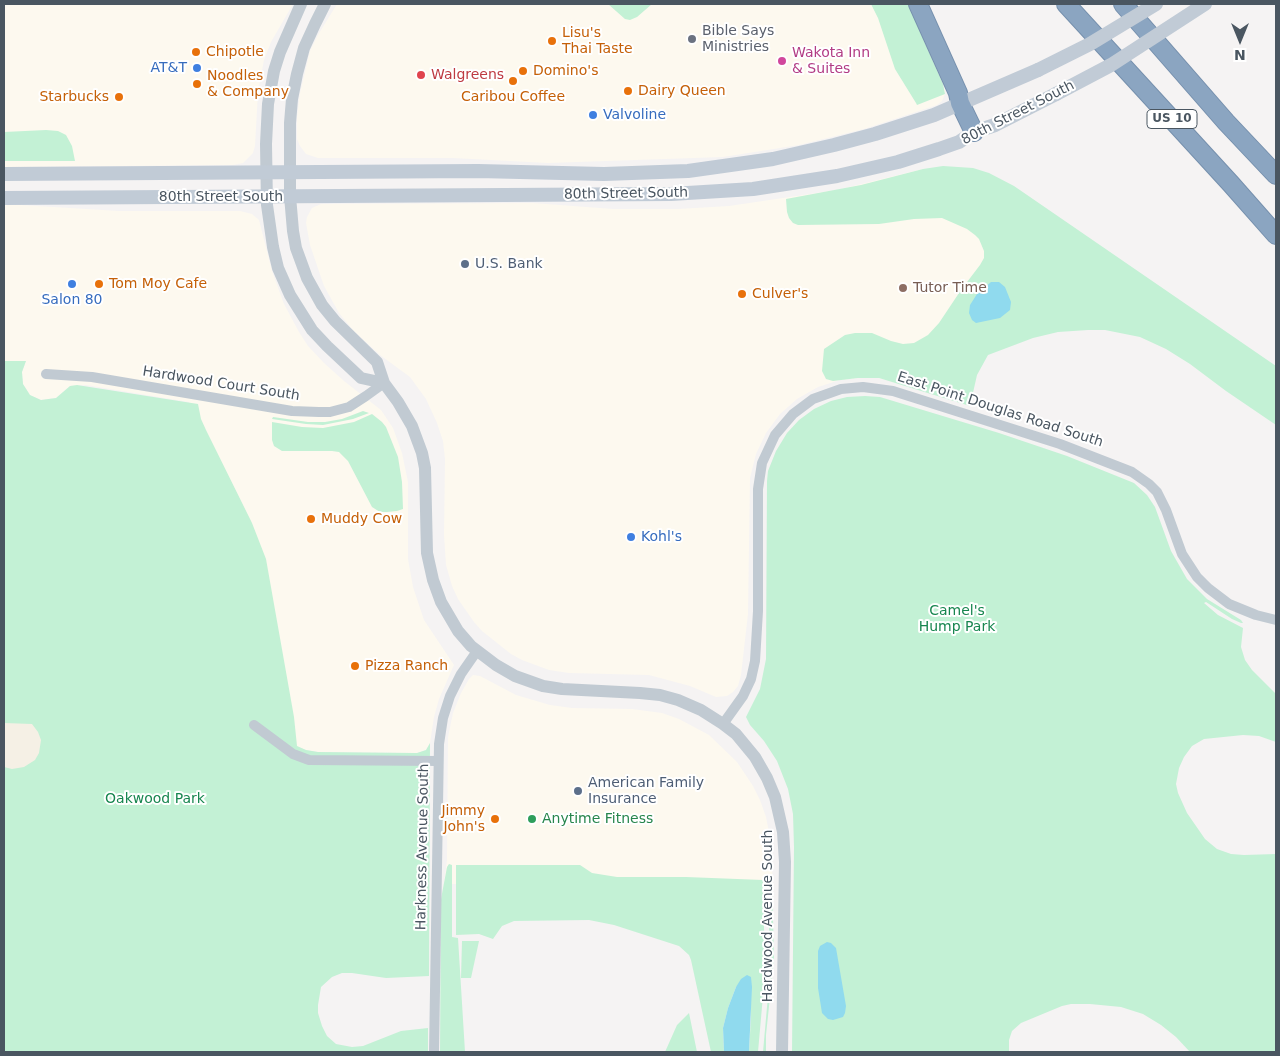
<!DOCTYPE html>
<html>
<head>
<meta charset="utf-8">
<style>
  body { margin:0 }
  #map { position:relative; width:1280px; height:1056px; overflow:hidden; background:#f5f3f3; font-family:"DejaVu Sans",sans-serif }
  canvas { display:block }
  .frame { position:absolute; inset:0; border:5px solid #4a5661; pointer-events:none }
  .north { position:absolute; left:1215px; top:15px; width:50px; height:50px; -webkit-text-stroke:4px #fff; paint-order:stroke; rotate:180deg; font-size:14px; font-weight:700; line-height:20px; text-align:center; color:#4a5661 }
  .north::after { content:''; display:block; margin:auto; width:18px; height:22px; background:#4a5661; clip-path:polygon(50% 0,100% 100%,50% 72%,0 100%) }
</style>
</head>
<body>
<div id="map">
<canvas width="1280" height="1056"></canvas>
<div class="frame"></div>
<div class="north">N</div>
</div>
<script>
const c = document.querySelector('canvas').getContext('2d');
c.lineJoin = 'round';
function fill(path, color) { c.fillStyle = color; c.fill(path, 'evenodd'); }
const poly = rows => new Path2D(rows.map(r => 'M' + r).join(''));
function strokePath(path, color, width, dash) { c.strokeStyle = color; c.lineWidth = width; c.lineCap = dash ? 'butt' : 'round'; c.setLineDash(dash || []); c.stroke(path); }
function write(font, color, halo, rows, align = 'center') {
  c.font = font + ' "DejaVu Sans",sans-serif'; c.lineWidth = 4; c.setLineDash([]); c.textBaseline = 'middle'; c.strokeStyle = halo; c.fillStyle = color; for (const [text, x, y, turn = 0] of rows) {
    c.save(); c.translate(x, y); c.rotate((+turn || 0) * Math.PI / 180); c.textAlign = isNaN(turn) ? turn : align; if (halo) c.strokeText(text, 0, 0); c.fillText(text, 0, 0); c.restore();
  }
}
fill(poly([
  [4,4,293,4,271,42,264,60,258,92,255,146,253,153,243,163,233,165,4,167],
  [337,4,888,4,920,84,945,89,945,94,942,101,937,105,864,129,799,145,723,157,548,163,453,158,318,158,306,154,300,146,297,139,297,117,300,93,310,51,318,35],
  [923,169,1038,233,941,396,879,378,858,378,840,380,818,387,797,399,780,414,766,433,756,454,750,478,748,614,741,675,738,686,733,692,727,696,716,697,690,686,649,675,569,673,549,670,522,660,511,654,482,631,474,622,458,599,452,586,446,565,444,535,445,459,443,441,437,423,426,399,410,377,380,355,353,330,339,313,324,286,310,245,306,223,307,217,312,208,321,204,533,203,613,209,678,209,729,206,837,190],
  [4,204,119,211,240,211,252,214,259,220,272,271,284,304,299,332,308,346,324,363,344,381,381,410,393,428,402,453,408,482,408,559,413,587,424,620,454,665,439,699,434,717,430,743,426,750,417,753,318,752,306,750,296,746,263,554,189,402,86,385,70,386,56,398,41,400,30,395,23,384,22,372,26,361,4,361],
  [473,675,480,676,516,695,550,705,572,708,632,709,662,713,679,719,709,735,737,762,753,786,760,800,766,817,770,837,773,885,444,884,447,860,448,737,453,713,461,693,469,679]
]), '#fdf9ef');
fill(poly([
  [608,4,652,4,637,17,630,20,625,19],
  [871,4,908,4,943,84,945,94,917,105,916,103,895,69,878,18],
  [46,130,58,131,66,135,72,146,75,161,4,161,4,132],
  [943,166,973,168,989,173,1014,186,1276,366,1276,425,1226,391,1190,364,1166,349,1140,337,1105,330,1088,330,1058,332,1033,338,988,355,977,375,970,406,879,378,858,378,833,381,826,379,822,371,824,349,845,335,855,333,872,333,891,341,903,344,914,343,928,335,939,323,961,290,980,265,984,258,984,251,979,239,975,235,967,229,942,218,914,219,879,224,798,225,793,223,789,218,787,212,786,199,861,185,923,169],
  [4,361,26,361,22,372,23,384,30,395,41,400,56,398,70,386,77,385,198,404,201,419,206,430,252,523,266,559,294,717,297,746,306,750,318,752,417,753,426,750,430,743,429,976,386,978,352,973,342,973,332,977,321,987,318,1005,318,1013,322,1026,327,1036,336,1044,352,1047,363,1046,401,1031,428,1028,428,1052,4,1052],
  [865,396,880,397,999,433,1067,456,1134,483,1147,495,1155,507,1171,551,1187,579,1207,599,1241,620,1243,623,1241,623,1232,619,1206,602,1204,603,1218,615,1243,628,1241,647,1245,660,1252,670,1276,694,1276,742,1259,736,1243,735,1204,739,1192,746,1184,757,1179,768,1176,784,1178,793,1187,813,1205,839,1217,849,1231,854,1244,855,1276,854,1276,1052,1190,1052,1176,1037,1161,1025,1143,1014,1121,1007,1090,1004,1071,1004,1062,1006,1021,1023,1012,1031,1009,1040,1009,1052,792,1052,794,847,793,814,788,789,777,761,764,741,750,725,746,717,760,689,766,659,767,481,768,471,776,451,787,433,799,420,814,409,831,401,847,397],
  [363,411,369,413,353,419,323,425,306,424,272,419,273,417,308,422,325,422,342,419],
  [372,414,382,422,386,427,398,457,402,482,403,509,397,511,387,512,380,512,372,507,348,461,339,452,332,451,282,451,274,446,272,440,272,422,302,427,323,428,354,422],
  [449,864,452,865,452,937,458,938,465,1052,440,1052,441,899,447,867],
  [456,865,580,865,592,873,617,877,686,877,763,880,765,973,758,1052,749,1052,751,1017,751,977,736,987,728,1008,723,1028,724,1052,711,1052,691,960,689,955,679,946,614,925,589,920,514,921,502,926,493,939,479,934,456,935],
  [768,880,772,880,774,959,766,1035,766,1052,763,1052,770,973],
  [462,941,479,941,471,978,461,978],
  [689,1013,697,1052,665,1052,677,1025]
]), '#c3f1d5');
fill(poly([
  [4,723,32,724,38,732,41,740,39,753,35,760,24,767,12,769,4,767]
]), '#f5f0e5');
fill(poly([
  [991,282,999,282,1005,287,1011,302,1010,310,1000,318,976,323,972,320,969,313,970,305,977,294],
  [827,942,831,943,836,948,846,1006,845,1013,843,1017,833,1020,828,1019,822,1013,818,988,818,951,820,946],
  [747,975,751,977,752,987,749,1052,724,1052,723,1028,728,1008,736,987,741,979]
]), '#90daee');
const motorway = poly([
  [918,4,958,93,960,103,974,132],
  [1066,4,1231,184,1276,235],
  [1123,4,1226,122,1276,175]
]);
strokePath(motorway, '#7690ad', 20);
strokePath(poly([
  [46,374,92,377,292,411,319,412,330,412,349,407,366,396,384,383],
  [723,724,743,696,751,679,755,661,758,611,758,489,762,463,775,435,793,414,813,399,841,389,863,387,893,391,1060,444,1132,472,1149,484,1157,492,1166,510,1182,554,1197,577,1208,588,1229,604,1256,615,1276,620],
  [254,725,293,754,309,760,438,761],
  [434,1052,439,744,443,718,450,696,461,674,477,651]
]), '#c1cad2', 10);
strokePath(poly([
  [301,4,280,52,274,71,268,104,266,144,267,205,273,247,278,268,290,295,312,330,327,346,361,378,384,383],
  [325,4,315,24,304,48,297,74,292,99,290,123,290,196,293,231,296,248,307,278,322,305,335,321,377,362,384,383,398,402,412,426,422,453,425,468,427,553,433,580,441,602,458,631,471,646,496,665,515,676,543,686,562,689,640,693,660,695,678,700,701,710,723,724,736,734,755,757,767,778,775,797,783,832,785,862,782,1052]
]), '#c1cad2', 12);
strokePath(poly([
  [4,174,478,171,604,174,688,171,773,159,834,145,875,134,934,115,1038,70],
  [4,198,671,194,753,189,837,176,898,162,939,149,959,142,974,132,995,125,1056,94]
]), '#c1cbd6', 14);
strokePath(motorway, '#8ba5c1', 18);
strokePath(poly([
  [1038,70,1090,44,1156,4],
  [1056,94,1111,65,1205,4]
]), '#c1cbd6', 14);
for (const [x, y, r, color] of [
  [692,39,5,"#6b7280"],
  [552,41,5,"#e8710a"],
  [196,52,5,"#e8710a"],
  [782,61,5,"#d1479c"],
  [197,68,5,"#3f7fe0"],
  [523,71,5,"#e8710a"],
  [421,75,5,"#e0444e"],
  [513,81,5,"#e8710a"],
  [197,84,5,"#e8710a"],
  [628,91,5,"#e8710a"],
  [119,97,5,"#e8710a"],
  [593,115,5,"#3f7fe0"],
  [465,264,5,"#5c6f8a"],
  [72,284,5,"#3f7fe0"],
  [99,284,5,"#e8710a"],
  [903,288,5,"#8d6e63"],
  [742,294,5,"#e8710a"],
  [311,519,5,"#e8710a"],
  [631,537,5,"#3f7fe0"],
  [355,666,5,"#e8710a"],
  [578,791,5,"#5c6f8a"],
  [495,819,5,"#e8710a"],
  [532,819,5,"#2e9e5b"]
]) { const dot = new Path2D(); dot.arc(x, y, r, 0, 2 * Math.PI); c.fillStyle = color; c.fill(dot); strokePath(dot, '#fff', 2); }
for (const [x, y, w] of [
  [1172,119,50]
]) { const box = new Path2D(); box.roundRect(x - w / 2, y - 9.5, w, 19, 4); c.fillStyle = '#fff'; c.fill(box); strokePath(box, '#4a5661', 1); }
write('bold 12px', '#4a5661', null, [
  ["US 10",1172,119]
]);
write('14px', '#5b616d', '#fff', [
  ["Bible Says",702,31],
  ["Ministries",702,47]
], 'left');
write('14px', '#c56008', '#fff', [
  ["Lisu's",562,33],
  ["Thai Taste",562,49],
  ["Chipotle",206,52],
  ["Domino's",533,71],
  ["Noodles",207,76],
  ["& Company",207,92],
  ["Dairy Queen",638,91],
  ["Starbucks",109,97,"right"],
  ["Caribou Coffee",513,97,"center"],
  ["Tom Moy Cafe",109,284],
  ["Culver's",752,294],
  ["Muddy Cow",321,519],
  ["Pizza Ranch",365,666],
  ["Jimmy",485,811,"right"],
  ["John's",485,827,"right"]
], 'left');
write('14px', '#b23c85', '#fff', [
  ["Wakota Inn",792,53],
  ["& Suites",792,69]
], 'left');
write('14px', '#366cbe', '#fff', [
  ["AT&T",187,68,"right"],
  ["Valvoline",603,115],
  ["Salon 80",72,300,"center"],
  ["Kohl's",641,537]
], 'left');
write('14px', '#be3a42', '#fff', [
  ["Walgreens",431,75]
], 'left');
write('14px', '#4a5661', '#fff', [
  ["80th Street South",1018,113,-27],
  ["80th Street South",626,194,-1],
  ["80th Street South",221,197],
  ["Hardwood Court South",221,384,9],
  ["East Point Douglas Road South",1000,410,18],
  ["Harkness Avenue South",423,847,-89],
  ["Hardwood Avenue South",768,916,-90]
]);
write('14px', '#4e5e75', '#fff', [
  ["U.S. Bank",475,264],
  ["American Family",588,783],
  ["Insurance",588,799]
], 'left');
write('14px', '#785e54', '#fff', [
  ["Tutor Time",913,288]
], 'left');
write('14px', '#17864f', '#fff', [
  ["Camel's",957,611],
  ["Hump Park",957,627],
  ["Oakwood Park",155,799]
]);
write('14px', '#27864d', '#fff', [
  ["Anytime Fitness",542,819]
], 'left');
</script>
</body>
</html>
